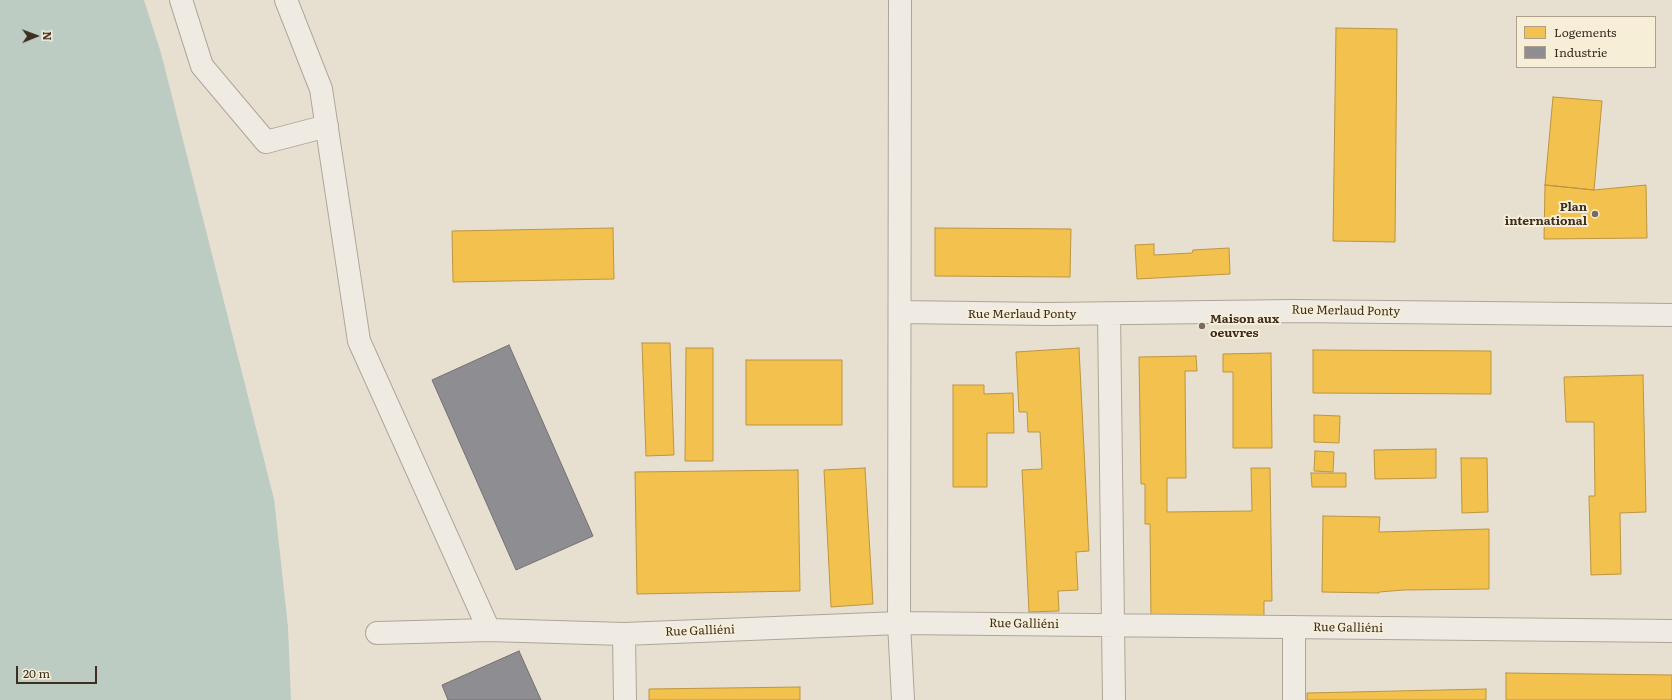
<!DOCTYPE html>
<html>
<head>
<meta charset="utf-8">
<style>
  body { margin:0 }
  #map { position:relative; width:1672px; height:700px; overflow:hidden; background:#e7e0d1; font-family:Literata,serif }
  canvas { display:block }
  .legend { position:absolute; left:1516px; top:16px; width:140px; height:52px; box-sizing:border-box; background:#f7eed8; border:1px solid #ada18e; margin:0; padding:5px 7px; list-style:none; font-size:12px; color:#3d2e20 }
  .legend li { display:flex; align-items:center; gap:8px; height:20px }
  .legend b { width:20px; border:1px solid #ada18e }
  .north { position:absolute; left:16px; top:16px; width:40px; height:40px; -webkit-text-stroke:3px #f7eed8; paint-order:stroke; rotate:89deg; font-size:11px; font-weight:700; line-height:16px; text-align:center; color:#3d2e20 }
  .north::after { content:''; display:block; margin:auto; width:14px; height:18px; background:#3d2e20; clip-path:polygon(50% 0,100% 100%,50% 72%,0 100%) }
  .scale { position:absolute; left:16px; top:666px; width:81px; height:18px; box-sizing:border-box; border:2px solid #3d2e20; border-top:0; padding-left:5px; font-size:12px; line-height:14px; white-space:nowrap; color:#3d2e20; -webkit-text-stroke:3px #f7eed8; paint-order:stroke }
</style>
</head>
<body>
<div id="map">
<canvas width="1672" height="700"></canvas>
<ul class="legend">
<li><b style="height:11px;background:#f2c14e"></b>Logements</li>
<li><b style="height:11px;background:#8d8d92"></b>Industrie</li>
</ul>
<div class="north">N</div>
<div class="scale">20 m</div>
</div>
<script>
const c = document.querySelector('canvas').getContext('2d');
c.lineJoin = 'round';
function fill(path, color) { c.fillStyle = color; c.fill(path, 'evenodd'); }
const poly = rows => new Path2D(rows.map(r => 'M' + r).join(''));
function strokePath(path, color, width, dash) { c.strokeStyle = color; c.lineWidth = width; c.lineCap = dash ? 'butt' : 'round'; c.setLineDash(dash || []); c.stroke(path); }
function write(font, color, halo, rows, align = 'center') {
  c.font = font + ' Literata,serif'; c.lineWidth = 4; c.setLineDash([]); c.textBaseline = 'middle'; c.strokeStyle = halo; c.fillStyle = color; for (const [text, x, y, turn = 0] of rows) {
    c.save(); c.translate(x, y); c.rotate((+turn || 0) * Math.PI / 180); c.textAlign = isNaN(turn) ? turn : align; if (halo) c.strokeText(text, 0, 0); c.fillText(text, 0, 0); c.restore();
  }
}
fill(poly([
  [0,0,144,0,161,53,274,499,288,627,291,700,0,700]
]), '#bcccc2');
const homes = poly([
  [1336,28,1397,29,1395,242,1333,241,1336,28],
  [1553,97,1602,101,1594,190,1545,185,1553,97],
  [1545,185,1594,190,1646,185,1647,238,1544,239,1545,185],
  [613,228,614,279,453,282,452,231,613,228],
  [935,228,1071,229,1070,277,935,276,935,228],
  [1154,244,1154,255,1192,253,1193,250,1229,248,1230,274,1137,279,1135,245,1154,244],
  [642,343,670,343,674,455,646,456,642,343],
  [686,348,713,348,713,461,685,461,686,348],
  [1079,348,1089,551,1076,552,1078,590,1058,591,1059,611,1029,612,1022,470,1042,469,1040,432,1028,432,1027,412,1019,412,1016,352,1079,348],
  [1313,350,1491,351,1491,394,1313,393,1313,350],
  [1271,353,1272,448,1233,448,1233,372,1223,372,1223,354,1271,353],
  [1196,356,1197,371,1185,371,1186,478,1167,478,1167,512,1252,511,1251,468,1270,468,1272,601,1264,601,1264,621,1151,622,1150,524,1145,524,1145,484,1141,484,1139,357,1196,356],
  [746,360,842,360,842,425,746,425,746,360],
  [1643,375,1646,512,1620,513,1621,574,1591,575,1589,496,1595,496,1594,422,1566,422,1564,377,1643,375],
  [953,385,984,385,984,394,1013,393,1014,433,987,433,987,487,953,487,953,385],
  [1314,415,1340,416,1339,443,1314,442,1314,415],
  [1436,449,1436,478,1375,479,1374,450,1436,449],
  [1315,451,1334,452,1333,472,1314,471,1315,451],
  [1461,458,1487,458,1488,512,1462,513,1461,458],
  [865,468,873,604,831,607,824,470,865,468],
  [798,470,800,591,637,594,635,472,798,470],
  [1311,473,1346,473,1346,487,1312,487,1311,473],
  [1323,516,1380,517,1379,532,1489,529,1489,589,1404,590,1379,592,1379,593,1322,592,1323,516],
  [1506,673,1672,675,1672,700,1506,700,1506,673],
  [800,687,800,700,649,700,649,689,800,687],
  [1486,689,1486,700,1307,700,1307,693,1486,689]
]);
fill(homes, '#f2c14e');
strokePath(homes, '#bc9540', 1);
const industry = poly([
  [509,345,593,536,516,570,432,380,509,345],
  [519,651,541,700,448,700,442,685,519,651]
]);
fill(industry, '#8d8d92');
strokePath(industry, '#757070', 1);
const minor = poly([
  [181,0,202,66,266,142,327,126],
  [286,0,321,89,359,341,489,630],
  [900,0,899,623,903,700],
  [900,312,1048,314,1293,311,1672,315],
  [1109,314,1114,700],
  [377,633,489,630,624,634,899,623,1672,631],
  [624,634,625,700],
  [1294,700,1294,627]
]);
strokePath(minor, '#ada599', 24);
strokePath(minor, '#efebe3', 22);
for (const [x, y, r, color] of [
  [1595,214,4,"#786c5e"],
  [1202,326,4,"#786c5e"]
]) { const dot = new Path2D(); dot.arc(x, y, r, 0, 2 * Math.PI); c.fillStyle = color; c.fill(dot); strokePath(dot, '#f7eed8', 1.5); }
write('bold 12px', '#3d2e20', '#f7eed8', [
  ["Plan",1587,207],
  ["international",1587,221],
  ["Maison aux",1210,319,"left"],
  ["oeuvres",1210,333,"left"]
], 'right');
write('12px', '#3d2e20', '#f7eed8', [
  ["Rue Merlaud Ponty",1346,311,1],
  ["Rue Merlaud Ponty",1022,314],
  ["Rue Galliéni",1024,624,1],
  ["Rue Galliéni",1348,628,1],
  ["Rue Galliéni",700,631,-2]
]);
</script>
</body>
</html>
